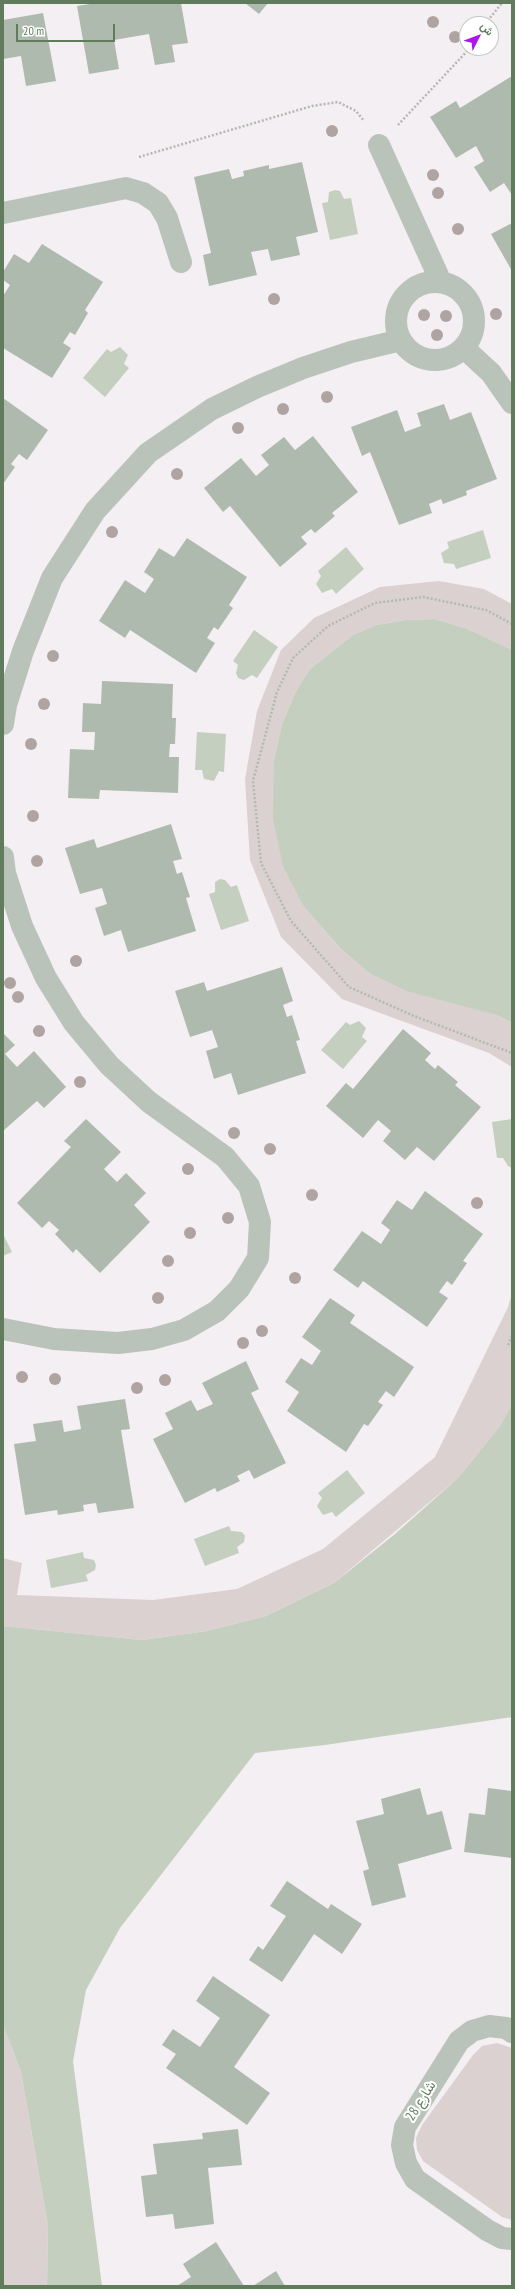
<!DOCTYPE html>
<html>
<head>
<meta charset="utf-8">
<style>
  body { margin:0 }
  #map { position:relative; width:515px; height:2289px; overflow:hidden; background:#f4eff2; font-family:"PT Sans Narrow",Vazirmatn,sans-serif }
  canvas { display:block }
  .frame { position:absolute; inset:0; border:4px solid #607c5d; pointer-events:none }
  .north { position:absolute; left:459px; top:16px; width:40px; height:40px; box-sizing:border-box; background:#fff; border:1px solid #bfcbbe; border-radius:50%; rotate:48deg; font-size:11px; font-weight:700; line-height:16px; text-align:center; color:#607c5d }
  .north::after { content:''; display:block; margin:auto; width:14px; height:18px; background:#ad15ef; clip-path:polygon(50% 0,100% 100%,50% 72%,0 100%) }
  .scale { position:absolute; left:16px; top:24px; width:99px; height:18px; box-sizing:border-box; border:2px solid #607c5d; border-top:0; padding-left:5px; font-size:12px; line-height:14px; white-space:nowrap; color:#607c5d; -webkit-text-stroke:3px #fff; paint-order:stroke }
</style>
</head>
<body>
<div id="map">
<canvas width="515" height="2289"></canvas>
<div class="frame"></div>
<div class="north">ش</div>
<div class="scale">20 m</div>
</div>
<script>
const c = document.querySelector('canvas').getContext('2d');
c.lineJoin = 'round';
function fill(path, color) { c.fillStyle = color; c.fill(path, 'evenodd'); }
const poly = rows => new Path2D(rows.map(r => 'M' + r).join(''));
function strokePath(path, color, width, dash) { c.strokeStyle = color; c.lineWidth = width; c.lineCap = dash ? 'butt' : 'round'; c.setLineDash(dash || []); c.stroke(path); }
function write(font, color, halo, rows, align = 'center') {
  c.font = font + ' "PT Sans Narrow",Vazirmatn,sans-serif'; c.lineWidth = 4; c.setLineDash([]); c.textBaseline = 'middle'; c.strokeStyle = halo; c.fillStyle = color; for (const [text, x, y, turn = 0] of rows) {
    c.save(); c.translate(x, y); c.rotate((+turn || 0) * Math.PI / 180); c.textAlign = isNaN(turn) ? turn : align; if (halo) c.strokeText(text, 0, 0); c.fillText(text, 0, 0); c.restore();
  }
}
fill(poly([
  [439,581,484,589,512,604,512,650,468,629,435,619,406,620,376,625,353,635,310,669,296,691,282,724,274,760,304,907,341,949,369,973,497,1015,512,1023,512,1067,489,1053,342,999,281,937,250,860,245,779,257,711,281,650,314,618,380,587],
  [512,1293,512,1404,500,1426,458,1478,334,1583,266,1616,207,1631,142,1640,3,1626,3,1558,22,1563,17,1595,153,1600,237,1589,323,1549,435,1457,508,1307],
  [3,2025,21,2072,48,2226,47,2286,3,2286],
  [497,2043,512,2048,512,2220,502,2217,423,2161,417,2150,416,2138,422,2125,473,2055,482,2046]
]), '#dbd1d0');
fill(poly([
  [335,190,340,191,344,199,351,198,358,234,330,240,322,203,328,202,329,192],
  [120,347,128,355,124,364,129,368,105,397,83,378,107,349,111,352],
  [483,530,491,558,456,569,454,564,444,563,441,553,449,548,447,542],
  [346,547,364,569,336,594,332,589,322,593,316,584,321,576,318,571],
  [435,619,468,629,512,650,512,1023,497,1015,407,991,369,973,341,949,304,907,283,866,273,819,274,760,282,724,296,691,310,669,353,635,376,625,406,620],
  [254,630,278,647,257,678,252,675,244,680,238,678,236,673,238,665,233,661],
  [197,732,226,734,224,772,219,771,214,781,204,779,202,770,195,770],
  [220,879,225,880,231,887,237,885,249,921,221,930,209,894,215,892,215,882],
  [359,1021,366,1028,362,1037,367,1041,343,1069,321,1050,346,1022,350,1025],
  [512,1119,512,1168,508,1166,503,1158,497,1158,492,1122],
  [3,1234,12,1252,3,1256],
  [512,1404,512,1717,325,1745,255,1753,120,1928,86,1990,73,2061,102,2286,47,2286,48,2226,21,2072,3,2025,3,1626,142,1640,207,1631,266,1616,334,1583,395,1534,458,1478,500,1426],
  [347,1470,365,1493,336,1517,332,1512,323,1515,317,1506,322,1498,318,1493],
  [229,1526,231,1531,242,1532,245,1536,244,1542,237,1547,239,1553,205,1566,194,1539],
  [83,1552,84,1558,94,1560,96,1565,95,1570,86,1575,88,1581,51,1588,46,1560]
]), '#c4cfc0');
fill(poly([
  [96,3,181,3,188,43,172,45,175,62,155,65,149,34,114,40,119,69,89,74,77,6],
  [245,3,268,3,259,14],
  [43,13,56,81,26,86,21,56,3,59,3,20],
  [512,76,512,195,504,183,490,192,474,167,484,161,476,146,456,158,430,117,456,101,460,108],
  [302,162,318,232,296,237,300,255,271,261,268,249,251,252,257,275,209,286,203,255,211,253,194,177,229,169,232,179,244,176,243,171,269,165,269,169],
  [512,223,512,271,491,234],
  [42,244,103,282,85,310,88,313,75,335,70,332,63,343,71,348,52,378,3,348,3,296,10,285,3,280,3,272,14,254,29,263],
  [3,398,48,430,27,460,19,454,11,464,15,467,3,484],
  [444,404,450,420,471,412,497,479,466,491,467,495,443,504,441,499,429,504,432,513,399,525,370,452,362,456,351,427,397,410,405,432,421,426,417,413],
  [313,436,358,492,332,513,335,516,315,533,311,529,301,537,307,544,280,567,230,506,223,512,204,488,241,458,256,476,269,465,261,455,284,437,295,450],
  [187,538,247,577,229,605,233,608,218,630,214,627,207,638,215,643,196,673,130,630,125,638,99,621,125,580,145,593,154,579,144,572,159,548,174,557],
  [102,681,173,684,172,718,176,718,175,744,170,744,169,757,179,757,178,793,100,790,99,799,68,798,70,749,94,750,95,732,82,732,83,703,101,704],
  [171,824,182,859,173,861,177,874,182,872,190,897,186,898,196,931,128,952,121,930,104,936,95,908,107,904,102,888,80,894,65,848,94,839,97,848],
  [282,967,293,1001,283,1005,287,1017,292,1015,300,1040,296,1041,306,1073,238,1095,231,1073,214,1079,206,1051,218,1047,212,1030,190,1037,175,991,204,982,207,991],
  [403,1029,431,1053,425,1060,435,1069,438,1065,458,1082,455,1085,481,1107,434,1161,417,1147,405,1160,383,1141,391,1131,378,1120,363,1138,326,1106,346,1083,353,1089],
  [3,1033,15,1045,5,1054,17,1067,34,1051,66,1087,44,1108,37,1101,3,1131],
  [86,1119,121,1152,104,1169,117,1182,126,1173,146,1193,134,1205,150,1222,100,1273,76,1249,73,1253,55,1234,59,1230,49,1221,42,1228,17,1203,71,1147,64,1141],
  [425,1191,483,1234,463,1261,467,1263,452,1285,447,1281,439,1292,448,1298,427,1327,363,1281,358,1288,333,1270,362,1231,381,1244,390,1230,381,1223,397,1200,412,1210],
  [330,1298,355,1315,350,1323,414,1367,394,1397,386,1391,378,1402,383,1405,368,1426,364,1424,346,1452,287,1411,299,1392,285,1382,301,1358,312,1365,321,1351,302,1337],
  [246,1361,259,1389,251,1393,286,1463,254,1479,249,1470,237,1476,240,1481,217,1492,215,1488,185,1503,153,1439,173,1429,165,1413,191,1400,197,1411,213,1404,202,1383],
  [125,1399,130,1429,121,1430,134,1508,98,1513,96,1503,83,1505,84,1511,58,1515,57,1510,25,1515,14,1444,36,1441,33,1424,62,1420,64,1432,81,1429,77,1406],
  [420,1788,427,1815,442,1811,452,1849,398,1864,406,1897,372,1906,363,1871,369,1869,356,1821,384,1814,381,1799],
  [488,1788,512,1791,512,1858,464,1852,469,1813,485,1815],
  [287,1881,328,1909,331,1904,362,1924,342,1954,314,1934,282,1982,249,1960,258,1946,263,1950,286,1916,270,1906],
  [213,1976,270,2015,234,2067,270,2093,247,2125,166,2068,176,2054,162,2045,173,2029,200,2047,220,2018,196,2001],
  [238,2129,242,2165,208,2168,214,2224,175,2229,173,2214,146,2217,141,2176,157,2174,153,2144,203,2139,202,2133],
  [216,2242,244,2286,177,2286,191,2277,183,2264],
  [276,2271,285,2286,253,2286]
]), '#afbaae');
strokePath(poly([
  [485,24,502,3],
  [398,125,470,48],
  [139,157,312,106,338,102,356,111,364,121],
  [512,624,486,610,423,597,375,603,328,626,293,658,277,692,253,781,261,863,291,921,349,987,414,1016,512,1053],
  [508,1345,512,1336]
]), '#b3b9b2', 2.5, [2, 2]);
strokePath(poly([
  [379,145,441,282],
  [3,213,126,188,143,193,158,203,167,218,181,262],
  '396 321a39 39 0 1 1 78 0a39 39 0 1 1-78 0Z',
  [464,348,491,373,512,403],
  [3,724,6,705,23,651,52,578,95,511,148,453,212,409,257,387,303,368,351,352,401,340],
  [3,857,5,873,22,926,46,978,74,1023,109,1065,149,1102,225,1157,249,1186,260,1222,258,1258,239,1289,217,1311,184,1330,152,1339,118,1343,54,1339,3,1329],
  [512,2032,506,2028,489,2026,472,2031,459,2041,405,2127,402,2145,406,2163,415,2179,487,2230,502,2238,512,2239]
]), '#bac3ba', 22);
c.fillStyle = '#b0a4a2';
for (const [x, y] of [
  [433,22],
  [455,37],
  [332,131],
  [433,175],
  [438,193],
  [458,229],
  [274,299],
  [496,314],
  [424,315],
  [446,316],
  [437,335],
  [327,397],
  [283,409],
  [238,428],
  [177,474],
  [112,532],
  [53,656],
  [44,704],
  [31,744],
  [33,816],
  [37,861],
  [76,961],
  [10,983],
  [18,997],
  [39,1031],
  [80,1082],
  [234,1133],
  [270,1149],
  [188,1169],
  [312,1195],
  [477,1203],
  [228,1218],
  [190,1233],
  [168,1261],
  [295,1278],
  [158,1298],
  [262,1331],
  [243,1343],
  [22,1377],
  [55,1379],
  [165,1380],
  [137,1388]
]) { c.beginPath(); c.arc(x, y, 6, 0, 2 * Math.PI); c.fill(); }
write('14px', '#607c5d', '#fff', [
  ["شارع 28",421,2101,-58]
]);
</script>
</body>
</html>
